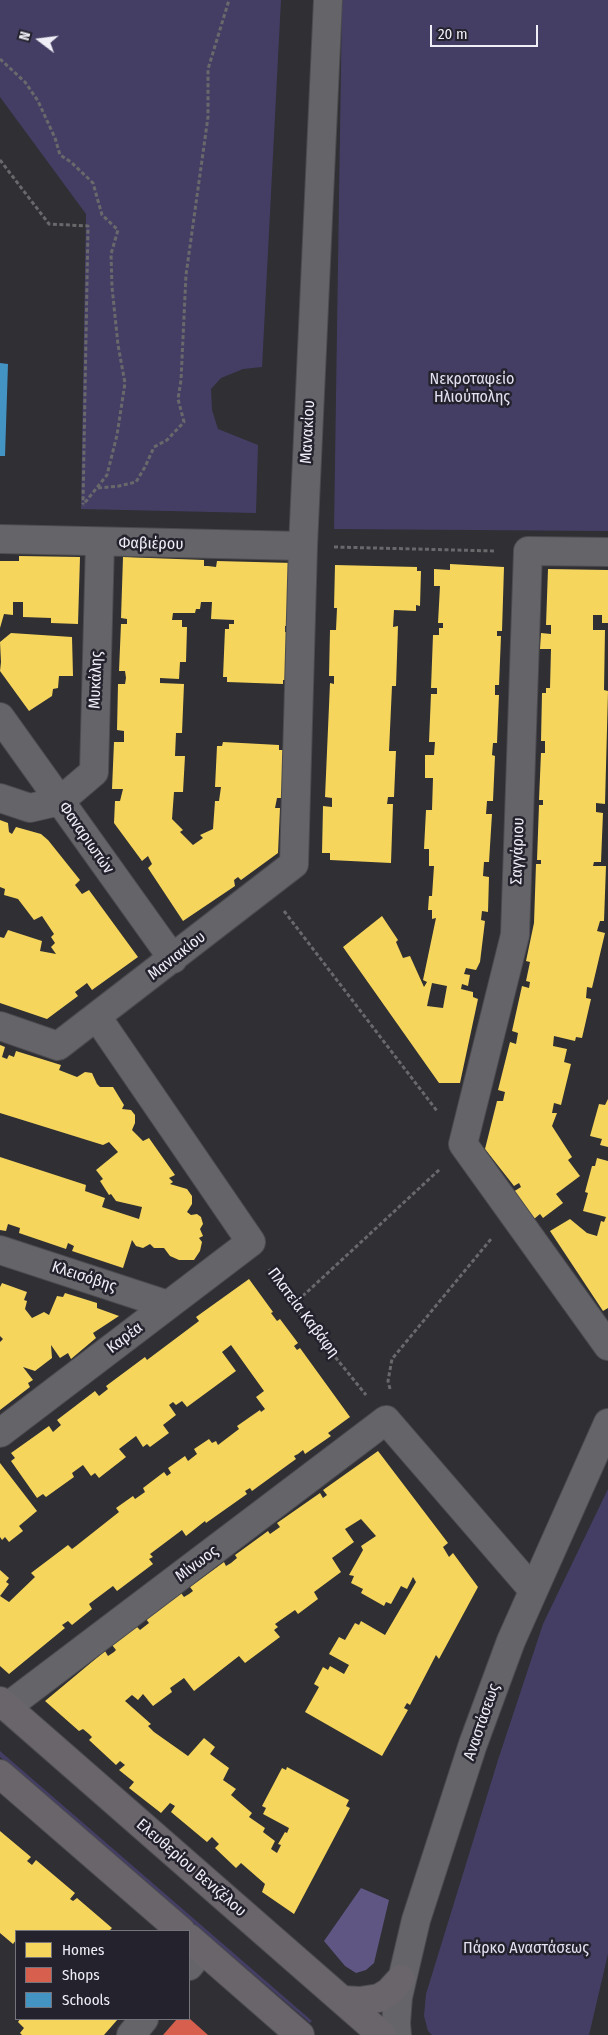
<!DOCTYPE html>
<html>
<head>
<meta charset="utf-8">
<style>
  body { margin:0 }
  #map { position:relative; width:608px; height:2035px; overflow:hidden; background:#2f2f34; font-family:"Fira Sans Condensed",sans-serif }
  canvas { display:block }
  .legend { position:absolute; left:15px; top:1930px; width:175px; height:90px; box-sizing:border-box; background:#24222d; border:1px solid #75747d; margin:0; padding:6px 9px; list-style:none; font-size:15px; color:#efeef6 }
  .legend li { display:flex; align-items:center; gap:10px; height:25px }
  .legend b { width:25px; border:1px solid #75747d }
  .north { position:absolute; left:15px; top:15px; width:50px; height:50px; -webkit-text-stroke:4px #24222d; paint-order:stroke; rotate:285deg; font-size:14px; font-weight:700; line-height:20px; text-align:center; color:#efeef6 }
  .north::after { content:''; display:block; margin:auto; width:18px; height:22px; background:#efeef6; clip-path:polygon(50% 0,100% 100%,50% 72%,0 100%) }
  .scale { position:absolute; left:430px; top:25px; width:108px; height:22px; box-sizing:border-box; border:2px solid #efeef6; border-top:0; padding-left:6px; font-size:15px; line-height:18px; white-space:nowrap; color:#efeef6; -webkit-text-stroke:4px #24222d; paint-order:stroke }
</style>
</head>
<body>
<div id="map">
<canvas width="608" height="2035"></canvas>
<ul class="legend">
<li><b style="height:14px;background:#f6d55c"></b>Homes</li>
<li><b style="height:14px;background:#d6604d"></b>Shops</li>
<li><b style="height:14px;background:#4393c3"></b>Schools</li>
</ul>
<div class="north">N</div>
<div class="scale">20 m</div>
</div>
<script>
const c = document.querySelector('canvas').getContext('2d');
c.lineJoin = 'round';
function fill(path, color) { c.fillStyle = color; c.fill(path, 'evenodd'); }
const poly = rows => new Path2D(rows.map(r => 'M' + r).join(''));
function strokePath(path, color, width, dash) { c.strokeStyle = color; c.lineWidth = width; c.lineCap = dash ? 'butt' : 'round'; c.setLineDash(dash || []); c.stroke(path); }
function write(font, color, halo, rows, align = 'center') {
  c.font = font + ' "Fira Sans Condensed",sans-serif'; c.lineWidth = 5; c.setLineDash([]); c.textBaseline = 'middle'; c.strokeStyle = halo; c.fillStyle = color; for (const [text, x, y, turn = 0] of rows) {
    c.save(); c.translate(x, y); c.rotate((+turn || 0) * Math.PI / 180); c.textAlign = isNaN(turn) ? turn : align; if (halo) c.strokeText(text, 0, 0); c.fillText(text, 0, 0); c.restore();
  }
}
fill(poly([
  [0,0,281,0,262,367,243,369,221,378,211,389,212,410,218,429,258,445,256,513,81,509,86,214,0,97],
  [342,0,608,0,608,531,334,529],
  [608,1489,608,1954,589,2035,432,2035,428,2031,424,2016,426,1994,498,1760,543,1624],
  [0,1751,312,2021,310,2023,0,1757]
]), '#453e64');
fill(poly([
  [361,1888,389,1900,374,1963,366,1970,356,1973,345,1966,324,1941]
]), '#5f5684');
fill(poly([
  [19,556,80,557,78,624,51,623,51,618,23,617,23,602,13,602,13,615,4,614,0,628,0,561,19,561],
  [123,557,204,560,204,566,208,566,216,567,217,561,293,563,291,626,285,626,285,632,289,632,288,680,283,680,283,684,227,682,227,677,223,677,225,629,229,629,229,624,234,624,234,620,211,619,212,602,201,602,200,609,196,609,195,613,173,613,172,620,182,620,182,627,187,627,186,662,180,662,179,679,160,678,160,683,184,684,182,733,176,733,175,756,185,756,183,792,174,792,172,819,183,830,180,832,193,845,203,838,200,835,213,829,215,801,219,801,221,787,215,787,217,746,222,746,223,742,279,745,279,750,285,750,283,798,277,798,275,808,280,808,278,853,241,880,238,877,234,880,235,886,183,921,148,868,152,864,148,856,142,861,114,823,115,801,120,801,123,789,112,789,114,742,124,742,124,731,117,730,118,684,125,684,126,678,125,671,119,671,121,624,127,624,127,619,121,618],
  [450,564,504,567,502,631,497,631,497,636,501,636,499,685,495,685,495,695,499,695,497,743,493,743,492,755,495,756,493,801,487,801,486,814,492,814,489,862,484,862,483,876,489,877,488,912,482,911,481,920,485,921,480,962,476,970,466,968,464,974,470,975,468,986,462,984,461,989,473,992,473,997,478,999,460,1083,439,1083,343,947,382,916,398,940,396,942,403,958,410,956,424,987,427,982,423,980,436,918,432,919,432,910,428,910,429,896,432,896,434,866,429,866,429,849,424,849,426,810,432,810,433,778,425,778,425,755,434,755,435,742,429,742,431,694,437,694,437,688,431,688,433,635,439,635,439,628,443,628,443,623,438,623,440,586,434,586,434,569,450,570],
  [432,983,447,986,443,1008,427,1006],
  [335,565,417,567,417,571,421,571,420,606,416,605,416,611,394,610,393,627,398,626,396,686,392,686,389,751,396,751,394,797,388,797,387,804,393,804,391,863,330,860,330,853,322,853,323,806,332,807,332,798,325,797,330,683,334,684,334,676,329,676,330,630,336,630,337,608,334,608],
  [548,569,608,570,608,623,602,623,602,615,593,615,593,630,605,630,604,690,608,691,605,804,596,803,596,812,603,813,601,862,594,862,593,866,606,866,604,921,600,921,597,931,605,933,592,988,587,987,586,998,591,999,582,1038,576,1037,575,1041,554,1036,553,1046,567,1049,564,1062,571,1064,561,1105,554,1103,552,1113,557,1113,552,1126,572,1157,568,1160,580,1176,556,1194,563,1203,543,1218,540,1214,534,1219,513,1192,521,1187,519,1183,514,1186,485,1149,497,1101,503,1101,505,1092,498,1090,510,1042,516,1044,518,1033,512,1031,522,986,529,988,530,982,526,981,530,962,526,961,534,923,536,864,541,864,541,860,537,860,539,805,543,805,543,800,539,800,541,753,545,753,545,741,541,741,542,693,546,693,546,688,550,688,551,649,540,649,541,633,551,634,551,625,546,625],
  [11,633,72,637,73,676,59,676,58,688,53,689,52,696,29,711,0,671,1,662,0,642],
  [0,820,8,823,9,832,12,834,16,827,41,834,48,840,80,880,75,885,82,894,89,890,138,957,92,990,87,983,75,992,78,996,47,1019,0,1003,0,937,4,938,8,930,42,941,40,951,56,954,51,947,55,943,51,937,54,934,42,916,34,920,18,899,4,895,5,889,0,887],
  [0,1045,5,1047,2,1057,7,1059,9,1055,14,1057,16,1051,61,1065,59,1070,77,1077,85,1072,92,1073,97,1084,100,1087,113,1087,124,1105,122,1109,131,1110,135,1115,135,1123,132,1130,143,1141,149,1138,175,1175,169,1178,173,1182,170,1184,187,1189,192,1196,192,1204,187,1212,191,1215,197,1214,201,1217,203,1224,200,1229,203,1236,199,1238,202,1242,200,1251,194,1260,179,1260,170,1256,164,1248,154,1248,150,1244,143,1248,136,1246,132,1240,123,1268,72,1251,74,1246,68,1243,66,1249,19,1233,20,1228,8,1224,6,1231,0,1230,0,1157,86,1185,85,1191,105,1198,102,1207,139,1219,142,1207,116,1201,111,1194,109,1195,100,1181,103,1179,96,1170,118,1152,109,1142,103,1145,0,1113],
  [608,1099,608,1147,600,1145,602,1139,590,1136,599,1104,605,1105],
  [597,1158,608,1161,608,1308,603,1311,550,1231,570,1219,587,1233,597,1236,601,1221,604,1222,606,1217,583,1211,588,1193,585,1192,592,1166,595,1166],
  [249,1279,273,1312,271,1313,277,1321,280,1319,298,1343,294,1346,297,1350,300,1348,350,1417,328,1433,331,1436,305,1454,303,1450,298,1454,294,1456,296,1459,252,1491,250,1488,245,1491,247,1494,206,1523,205,1521,186,1536,182,1530,150,1554,153,1557,149,1559,153,1564,117,1591,113,1586,89,1604,92,1609,72,1625,68,1621,62,1625,65,1628,9,1674,0,1666,0,1570,9,1578,6,1582,9,1584,0,1596,9,1602,35,1577,31,1573,68,1545,72,1549,76,1546,119,1512,116,1508,133,1496,135,1499,145,1492,143,1488,164,1472,167,1476,171,1473,168,1468,185,1456,188,1461,197,1454,194,1449,209,1439,212,1443,216,1441,218,1445,239,1429,237,1426,260,1410,261,1412,265,1409,256,1397,264,1391,231,1345,222,1352,236,1371,187,1407,182,1401,176,1405,173,1402,169,1405,176,1415,163,1425,169,1433,150,1447,147,1444,143,1447,136,1436,119,1449,126,1457,99,1478,95,1473,91,1476,83,1465,72,1473,74,1477,46,1497,43,1494,37,1498,11,1461,15,1458,11,1453,49,1426,53,1432,61,1425,57,1420,95,1391,99,1396,108,1389,106,1386,145,1357,147,1360,199,1321,196,1317],
  [2,1283,27,1292,24,1300,27,1301,25,1309,32,1318,44,1312,49,1315,57,1296,63,1297,65,1293,97,1303,97,1308,119,1316,93,1333,96,1338,71,1359,68,1353,60,1358,51,1345,52,1358,35,1371,23,1367,33,1380,28,1383,30,1387,0,1410,0,1342,3,1339,0,1336,0,1287],
  [378,1451,448,1543,443,1547,449,1557,453,1553,478,1587,439,1659,436,1655,410,1705,407,1703,404,1708,408,1710,382,1756,305,1712,319,1687,314,1684,323,1667,328,1670,330,1666,344,1674,349,1665,329,1654,339,1637,345,1640,355,1623,359,1625,361,1621,385,1635,416,1582,413,1577,407,1589,401,1586,391,1604,386,1602,384,1606,361,1593,363,1589,351,1583,354,1576,349,1575,363,1550,361,1546,376,1536,361,1519,345,1529,354,1542,332,1558,341,1572,314,1592,318,1599,298,1614,295,1610,275,1624,278,1627,274,1630,280,1637,245,1663,239,1656,194,1691,184,1678,170,1688,172,1692,153,1706,143,1694,138,1700,132,1695,125,1701,151,1724,148,1726,154,1732,188,1756,204,1738,215,1747,210,1754,229,1768,223,1780,236,1789,231,1795,252,1813,249,1817,265,1828,263,1832,275,1841,271,1849,277,1853,281,1845,278,1844,285,1832,287,1833,289,1828,263,1814,266,1808,262,1806,282,1768,286,1770,287,1767,349,1800,346,1806,350,1808,294,1914,262,1892,265,1884,241,1863,236,1868,215,1848,219,1844,212,1837,207,1842,171,1812,175,1806,170,1803,161,1813,129,1788,134,1782,119,1770,125,1765,120,1761,116,1765,89,1740,92,1737,89,1734,83,1729,79,1731,45,1701,105,1651,108,1656,114,1652,116,1650,112,1645,136,1626,140,1630,149,1623,146,1619,181,1593,184,1597,189,1594,193,1591,190,1587,224,1562,226,1566,231,1563,237,1558,235,1555,268,1531,270,1534,280,1527,277,1523,320,1493,323,1498,327,1495,323,1490],
  [0,1463,37,1511,19,1526,23,1531,9,1542,5,1537,2,1540,0,1537],
  [0,1831,31,1857,27,1861,32,1865,36,1860,75,1893,70,1899,73,1901,77,1898,112,1928,109,1931,16,1931,16,1940,13,1944,0,1933],
  [20,2019,118,2019,104,2035,22,2035,20,2033,24,2028,18,2022]
]), '#f6d55c');
fill(poly([
  [177,2019,190,2019,208,2035,163,2035]
]), '#d6604d');
fill(poly([
  [0,363,8,364,5,456,0,456]
]), '#4393c3');
const minor = poly([
  [0,539,303,546],
  [608,552,528,551,515,935,463,1144,608,1346],
  [0,717,173,959],
  [0,798,30,808,60,801,94,772,100,543],
  [0,1026,58,1046,294,864,303,546,328,0],
  [0,1250,168,1305],
  [0,1433,251,1242,97,1017],
  [7,1707,386,1420,533,1590],
  [189,1966,202,1950],
  [131,2035,144,2019]
]);
const tertiary = poly([
  [397,2035,396,2023,398,1997,416,1920,473,1744,511,1641,608,1423]
]);
const primary = poly([
  [0,1701,382,2035],
  [0,1774,181,1931],
  [189,1938,300,2035],
  [343,2000,360,2001,379,1998,389,1992,401,1979]
]);
strokePath(minor, '#4b4b50', 30);
strokePath(tertiary, '#4b4b50', 30);
strokePath(primary, '#4b4b50', 30);
strokePath(poly([
  [0,59,25,82,38,101,55,138,60,155,71,162,93,183,102,215,118,230,111,254,112,287,118,345,125,383,117,435,107,475,83,505],
  [0,160,49,224,88,226,83,504],
  [98,488,119,486,136,482,145,467,154,447,167,440,184,422,178,399,181,380,186,275,208,117,208,69,229,0],
  [334,547,495,551],
  [284,911,437,1111],
  [269,1269,293,1305,366,1395],
  [293,1305,440,1169],
  [390,1389,388,1381,392,1359,491,1239]
]), '#69696c', 3, [4, 2.5]);
strokePath(minor, '#656569', 28);
strokePath(tertiary, '#656569', 28);
strokePath(primary, '#6a656a', 28);
write('16px', '#e3e1f1', '#24222d', [
  ["Νεκροταφείο",472,380],
  ["Ηλιούπολης",472,398],
  ["Πάρκο Αναστάσεως",526,1949]
]);
write('16px', '#efeef6', '#24222d', [
  ["Μανακίου",308,432,-87],
  ["Φαβιέρου",151,544,1],
  ["Μυκάλης",96,680,-88],
  ["Φαναριωτών",86,838,55],
  ["Σαγγάριου",518,851,-88],
  ["Μανιακίου",177,956,-38],
  ["Κλεισόβης",84,1277,18],
  ["Πλατεία Καβάφη",303,1313,53],
  ["Καρέα",125,1338,-37],
  ["Μίνωος",197,1564,-37],
  ["Αναστάσεως",482,1722,-71],
  ["Ελευθερίου Βενιζέλου",191,1868,41]
]);
</script>
</body>
</html>
